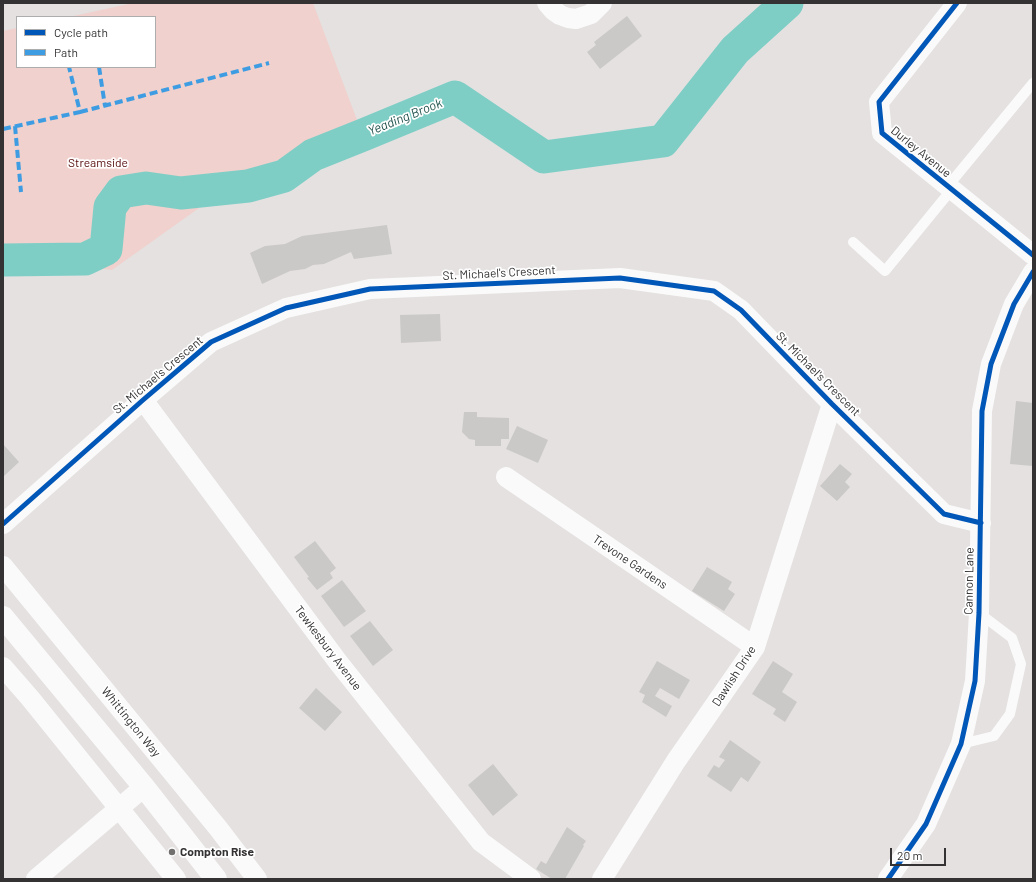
<!DOCTYPE html>
<html>
<head>
<meta charset="utf-8">
<style>
  body { margin:0 }
  #map { position:relative; width:1036px; height:882px; overflow:hidden; background:#e4e1e0; font-family:Barlow,sans-serif }
  canvas { display:block }
  .frame { position:absolute; inset:0; border:4px solid #343232; pointer-events:none }
  .legend { position:absolute; left:16px; top:16px; width:140px; height:52px; box-sizing:border-box; background:#fff; border:1px solid #aeadad; margin:0; padding:5px 7px; list-style:none; font-size:12px; color:#343232 }
  .legend li { display:flex; align-items:center; gap:8px; height:20px }
  .legend b { width:20px; border:1px solid #aeadad }
  .scale { position:absolute; left:890px; top:848px; width:56px; height:18px; box-sizing:border-box; border:2px solid #343232; border-top:0; padding-left:5px; font-size:12px; line-height:14px; white-space:nowrap; color:#343232; -webkit-text-stroke:3px #fff; paint-order:stroke }
</style>
</head>
<body>
<div id="map">
<canvas width="1036" height="882"></canvas>
<div class="frame"></div>
<ul class="legend">
<li><b style="height:5px;background:#0057b8"></b>Cycle path</li>
<li><b style="height:5px;background:#3e9de2"></b>Path</li>
</ul>
<div class="scale">20 m</div>
</div>
<script>
const c = document.querySelector('canvas').getContext('2d');
c.lineJoin = 'round';
function fill(path, color) { c.fillStyle = color; c.fill(path, 'evenodd'); }
const poly = rows => new Path2D(rows.map(r => 'M' + r).join(''));
function strokePath(path, color, width, dash) { c.strokeStyle = color; c.lineWidth = width; c.lineCap = dash ? 'butt' : 'round'; c.setLineDash(dash || []); c.stroke(path); }
function write(font, color, halo, rows, align = 'center') {
  c.font = font + ' Barlow,sans-serif'; c.lineWidth = 3.5; c.setLineDash([]); c.textBaseline = 'middle'; c.strokeStyle = halo; c.fillStyle = color; for (const [text, x, y, turn = 0] of rows) {
    c.save(); c.translate(x, y); c.rotate((+turn || 0) * Math.PI / 180); c.textAlign = isNaN(turn) ? turn : align; if (halo) c.strokeText(text, 0, 0); c.fillText(text, 0, 0); c.restore();
  }
}
fill(poly([
  [133,3,313,3,360,128,251,171,112,270,3,257,3,31,17,28,17,67,155,67,155,17,69,17]
]), '#f0d1cd');
strokePath(poly([
  [3,260,85,259,106,249,110,207,121,192,146,188,181,193,248,186,284,176,313,155,363,135,455,97,544,157,663,141,735,50,787,3]
]), '#7ecec6', 33);
fill(poly([
  [627,16,642,36,600,69,587,52,596,45,594,42],
  [387,225,392,254,354,259,351,252,324,264,313,265,305,269,290,271,262,284,250,253,265,246,285,244,302,236],
  [440,314,441,341,401,343,400,315],
  [1016,401,1033,403,1033,466,1010,464],
  [464,412,477,412,477,417,509,418,509,439,501,439,501,446,475,446,475,440,469,439,462,432],
  [517,426,548,440,538,463,506,449],
  [3,444,19,462,3,477],
  [840,464,852,474,845,482,850,487,837,501,820,486],
  [315,541,336,568,330,573,333,578,317,590,307,578,309,577,294,557],
  [707,567,732,582,728,589,735,594,724,611,692,591],
  [342,580,366,611,344,627,321,596],
  [370,621,393,650,373,666,350,636],
  [657,661,690,680,679,699,660,688,655,696,672,706,666,717,642,702,645,695,639,692],
  [773,661,793,674,782,692,797,702,785,722,773,714,776,709,752,694],
  [316,688,342,712,325,731,299,708],
  [730,740,761,762,748,782,741,777,731,792,707,776,714,765,719,768,725,760,719,757],
  [493,764,518,795,493,816,468,785],
  [567,827,586,841,583,845,584,846,565,879,552,879,536,869,541,861,546,864]
]), '#cbc9c8');
strokePath(poly([
  [948,186,1033,83],
  [853,242,885,271,952,189],
  [961,744,994,736,1010,714,1021,664,1012,638,979,613]
]), '#fbfafa', 10);
strokePath(poly([
  [547,3,553,10,560,15,568,18,576,19,591,14,602,3],
  [957,3,879,102,882,133,1033,255],
  [143,400,338,662,481,842,531,879],
  [506,477,755,647],
  [3,524,143,400,211,342,286,308,370,289,620,278,714,291,741,310,832,404,944,514,981,523],
  [3,566,218,828,257,879],
  [3,667,30,698,176,879],
  [36,879,144,787],
  [602,879,676,761,755,647,832,404],
  [888,879,926,824,961,744,975,681,979,613,982,411,991,364,1014,304,1033,272]
]), '#fbfafa', 20);
strokePath(poly([
  [3,617,144,787,216,879]
]), '#fbfafa', 22);
strokePath(poly([
  [99,67,105,106],
  [80,112,269,63],
  [15,126,21,192],
  [3,129,80,112,69,67]
]), '#3e9de2', 4, [8, 4]);
strokePath(poly([
  [957,3,879,102,882,133,1033,255],
  [3,524,143,400,211,342,286,308,370,289,620,278,714,291,741,310,832,404,944,514,981,523],
  [888,879,926,824,961,744,975,681,979,613,982,411,991,364,1014,304,1033,272]
]), '#0057b8', 5);
for (const [x, y, r, color] of [
  [172,852,4,"#726f6f"]
]) { const dot = new Path2D(); dot.arc(x, y, r, 0, 2 * Math.PI); c.fillStyle = color; c.fill(dot); strokePath(dot, '#fff', 1.5); }
write('12px', '#343232', '#fff', [
  ["Durley Avenue",921,152,39],
  ["St. Michael's Crescent",499,273,-3],
  ["St. Michael's Crescent",818,374,45],
  ["St. Michael's Crescent",158,375,-40],
  ["Trevone Gardens",630,562,34],
  ["Cannon Lane",969,581,-89],
  ["Tewkesbury Avenue",328,648,53],
  ["Dawlish Drive",734,676,-57],
  ["Whittington Way",131,722,51]
]);
write('12px', '#550809', '#fff', [
  ["Streamside",98,163]
]);
write('bold 12px', '#343232', '#fff', [
  ["Compton Rise",180,852]
], 'left');
write('italic 13px', '#1d4f4a', '#fff', [
  ["Yeading Brook",405,117,-22]
]);
</script>
</body>
</html>
